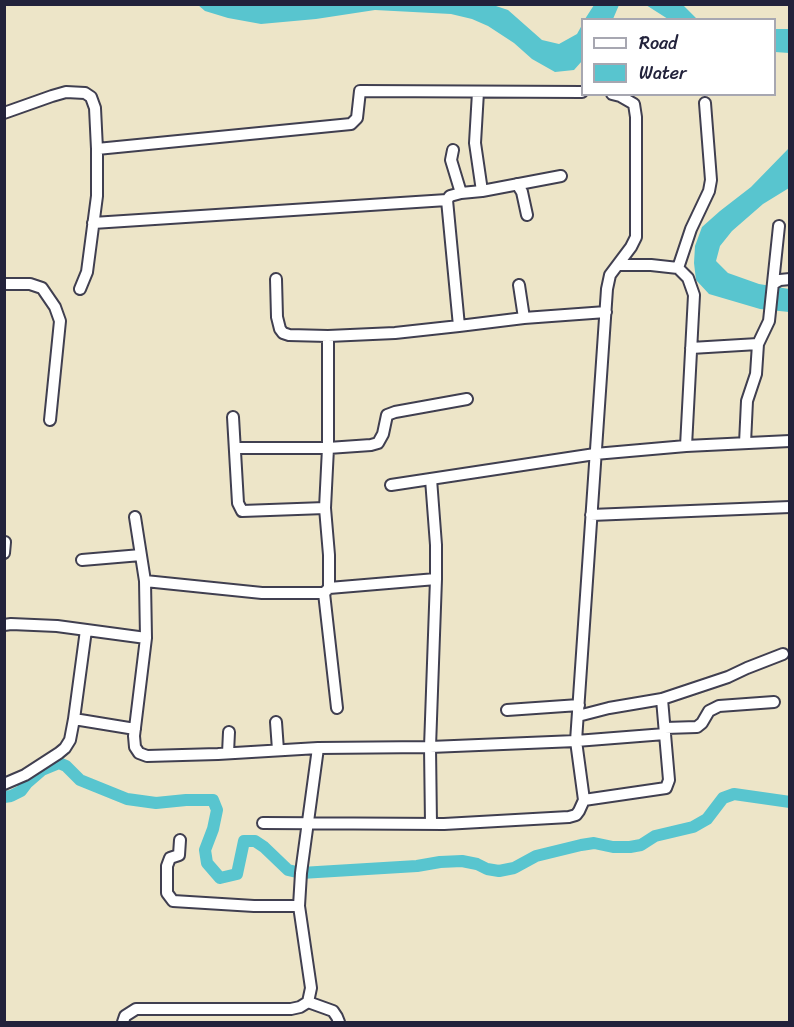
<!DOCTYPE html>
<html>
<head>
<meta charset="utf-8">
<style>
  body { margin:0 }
  #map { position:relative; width:794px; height:1027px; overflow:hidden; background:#ede5c8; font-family:Sriracha,sans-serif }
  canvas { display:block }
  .frame { position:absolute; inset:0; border:6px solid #22223b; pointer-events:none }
  .legend { position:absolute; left:581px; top:18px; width:195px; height:78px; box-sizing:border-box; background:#fff; border:2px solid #a7a7b1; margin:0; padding:8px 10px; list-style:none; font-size:18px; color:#22223b }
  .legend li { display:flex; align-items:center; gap:12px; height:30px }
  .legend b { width:30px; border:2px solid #a7a7b1 }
</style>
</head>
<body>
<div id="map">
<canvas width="794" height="1027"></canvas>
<div class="frame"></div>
<ul class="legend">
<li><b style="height:8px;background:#fff"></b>Road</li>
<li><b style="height:16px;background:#58c5cf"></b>Water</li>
</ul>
</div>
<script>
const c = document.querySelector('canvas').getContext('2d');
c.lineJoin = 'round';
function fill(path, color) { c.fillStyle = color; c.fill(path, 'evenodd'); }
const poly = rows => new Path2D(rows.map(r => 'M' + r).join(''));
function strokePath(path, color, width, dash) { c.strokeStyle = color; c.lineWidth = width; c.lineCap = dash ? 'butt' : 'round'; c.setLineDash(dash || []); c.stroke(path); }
fill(poly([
  [198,5,493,5,508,10,542,40,559,44,577,34,582,25,582,61,574,70,555,72,532,59,514,43,488,26,472,19,451,14,375,10,316,19,261,24,228,18,205,11],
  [594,5,594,4,619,5,613,19,585,19],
  [646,5,683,5,697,19,668,19],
  [774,29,789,29,789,53,775,52],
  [789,148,789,188,763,204,732,231,720,246,716,261,728,273,759,284,789,289,789,312,760,309,709,294,696,280,694,263,695,246,702,227,720,211,751,187]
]), '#58c5cf');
strokePath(poly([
  [4,797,11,796,21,791,27,783,42,770,59,763,66,766,80,780,127,799,156,803,186,800,213,800,217,810,213,829,205,850,207,863,220,878,237,874,244,841,255,841,264,847,288,870,301,873,417,866,440,862,462,861,477,864,487,869,499,871,514,868,536,856,581,845,594,843,613,847,630,847,641,845,655,836,693,827,707,819,723,798,734,794,790,802]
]), '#58c5cf', 12);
const street = poly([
  [4,113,52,96,66,92,85,93,91,97,95,108,97,149,97,196,87,272,80,289],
  [97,149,351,124,357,118,360,91,582,92],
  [453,150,451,160,461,193],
  [517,184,522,192,527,215],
  [482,191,561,176],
  [93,223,447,200],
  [619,265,651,265,678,268,688,278,694,295,686,446],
  [678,268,691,229,709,191,711,180,705,103],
  [276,279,277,317,280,329,283,333,289,335,328,336,395,333,459,326,447,200,450,196,461,193,482,191,475,143,478,92],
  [4,284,30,284,42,288,55,307,60,321,50,420],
  [773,284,780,280,790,279],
  [519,285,524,318],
  [459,326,524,318,606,312],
  [328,336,328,448,371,445,378,443,383,434,387,415,395,412,467,399],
  [691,348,758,344],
  [233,417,238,503,242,511,325,508],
  [745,443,747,401,756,374,758,344,769,321,779,226],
  [431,479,436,545,436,579,430,747,431,824],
  [391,485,595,454,686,446,790,441],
  [591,515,790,507],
  [135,517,145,581],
  [4,553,5,542],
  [82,560,141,555],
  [329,588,436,579],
  [324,593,337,708],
  [4,625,11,624,57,626,146,638,145,581,262,593,324,593,329,588,329,555,325,508,328,448,235,448],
  [146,638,134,736,135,747,139,753,147,756,218,754,318,748,430,747,576,741,607,289,610,275,631,247,636,237,636,117,634,104,620,96,612,94],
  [662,699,665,734,669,780,666,788,584,800,576,741,665,734],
  [507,710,579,705],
  [578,716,609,708,662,699,728,677,747,668,783,654],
  [74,719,86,630],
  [276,722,278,750],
  [665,728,697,727,702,723,709,711,719,706,774,702],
  [228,753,229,732],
  [4,784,25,775,59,753,65,748,70,740,74,719,135,729],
  [263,823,444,824,569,817,576,815,579,811,584,800],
  [180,840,179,855,170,858,167,866,167,893,173,901,254,906,299,906],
  [308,1002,333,1011,337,1017,339,1022],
  [123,1022,125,1016,136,1009,291,1009,300,1007,308,1002,311,988,299,906,301,873,318,748]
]);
strokePath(street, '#403f50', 14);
strokePath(street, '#fff', 10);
</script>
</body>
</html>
